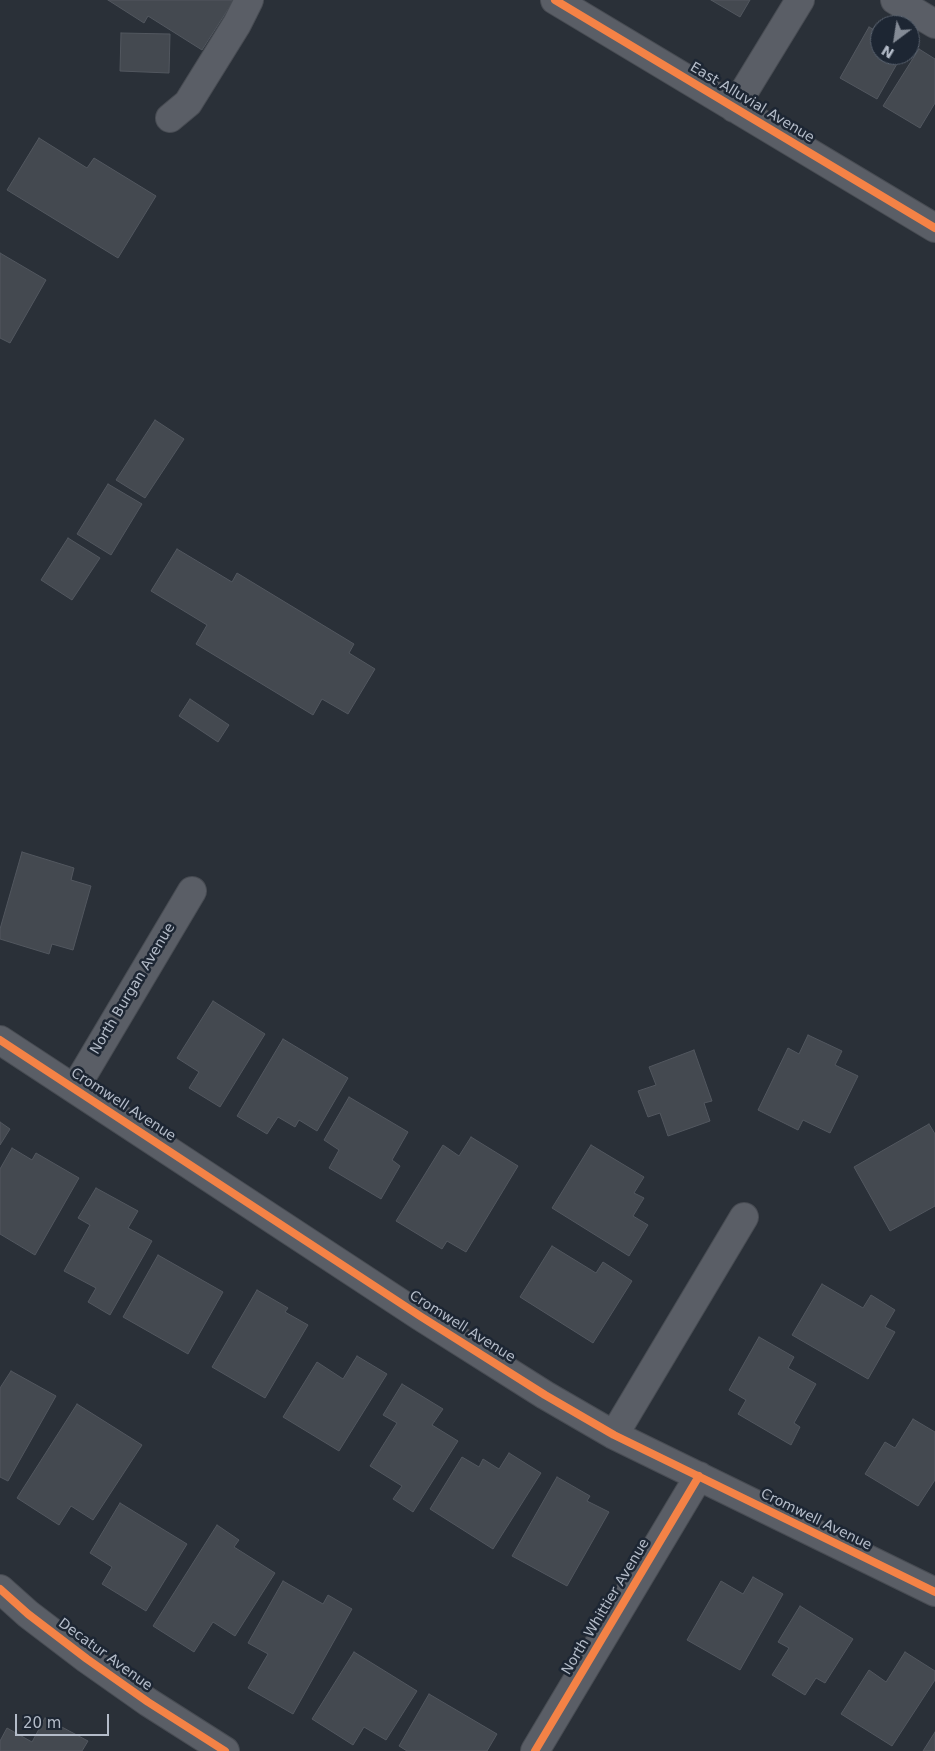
<!DOCTYPE html>
<html>
<head>
<meta charset="utf-8">
<style>
  body { margin:0 }
  #map { position:relative; width:935px; height:1751px; overflow:hidden; background:#2a3038; font-family:"DejaVu Sans",sans-serif }
  canvas { display:block }
  .north { position:absolute; left:870px; top:15px; width:50px; height:50px; box-sizing:border-box; background:#1d2633; border:1px solid #59626f; border-radius:50%; rotate:211deg; font-size:14px; font-weight:700; line-height:20px; text-align:center; color:#b4bcc9 }
  .north::after { content:''; display:block; margin:auto; width:18px; height:22px; background:#848b96; clip-path:polygon(50% 0,100% 100%,50% 72%,0 100%) }
  .scale { position:absolute; left:15px; top:1714px; width:94px; height:22px; box-sizing:border-box; border:2px solid #b4bcc9; border-top:0; padding-left:6px; font-size:15px; line-height:18px; white-space:nowrap; color:#b4bcc9; -webkit-text-stroke:4px #1d2633; paint-order:stroke }
</style>
</head>
<body>
<div id="map">
<canvas width="935" height="1751"></canvas>
<div class="north">N</div>
<div class="scale">20 m</div>
</div>
<script>
const c = document.querySelector('canvas').getContext('2d');
c.lineJoin = 'round';
function fill(path, color) { c.fillStyle = color; c.fill(path, 'evenodd'); }
const poly = rows => new Path2D(rows.map(r => 'M' + r).join(''));
function strokePath(path, color, width, dash) { c.strokeStyle = color; c.lineWidth = width; c.lineCap = dash ? 'butt' : 'round'; c.setLineDash(dash || []); c.stroke(path); }
function write(font, color, halo, rows, align = 'center') {
  c.font = font + ' "DejaVu Sans",sans-serif'; c.lineWidth = 5; c.setLineDash([]); c.textBaseline = 'middle'; c.strokeStyle = halo; c.fillStyle = color; for (const [text, x, y, turn = 0] of rows) {
    c.save(); c.translate(x, y); c.rotate((+turn || 0) * Math.PI / 180); c.textAlign = isNaN(turn) ? turn : align; if (halo) c.strokeText(text, 0, 0); c.fillText(text, 0, 0); c.restore();
  }
}
const building = poly([
  [108,0,234,0,202,50,148,16,144,23,108,0],
  [711,0,750,0,740,17,711,0],
  [869,27,880,33,880,55,902,55,877,99,840,78,869,27],
  [121,33,170,34,169,73,120,71,121,33],
  [919,49,935,59,935,103,920,128,883,106,919,49],
  [39,138,87,168,94,158,156,196,118,258,7,190,39,138],
  [0,253,46,280,10,343,0,338,0,253],
  [155,420,184,439,145,498,116,480,155,420],
  [108,484,142,504,111,555,77,534,108,484],
  [68,538,100,558,72,600,41,580,68,538],
  [177,549,232,582,237,573,354,644,349,653,375,669,348,714,322,699,313,715,196,644,207,625,151,591,177,549],
  [190,699,229,725,218,742,179,716,190,699],
  [22,852,74,868,71,880,91,886,73,950,52,944,49,954,0,939,0,929,22,852],
  [213,1001,265,1034,220,1107,189,1088,199,1072,177,1058,213,1001],
  [808,1035,842,1051,835,1065,858,1076,830,1133,803,1120,798,1130,758,1110,788,1048,799,1054,808,1035],
  [283,1039,348,1078,317,1131,299,1120,295,1127,278,1117,267,1134,237,1116,283,1039],
  [694,1050,712,1101,704,1103,710,1121,668,1136,660,1113,648,1117,638,1091,656,1085,649,1067,694,1050],
  [349,1097,408,1132,392,1160,400,1166,381,1199,329,1168,339,1150,324,1140,349,1097],
  [0,1122,10,1129,0,1145,0,1122],
  [929,1124,935,1134,935,1206,890,1231,854,1167,929,1124],
  [471,1137,518,1166,466,1252,447,1241,442,1249,396,1221,443,1145,459,1156,471,1137],
  [591,1145,644,1177,634,1193,644,1198,633,1216,648,1225,629,1256,552,1208,591,1145],
  [12,1148,32,1160,36,1153,79,1178,35,1255,0,1234,0,1169,12,1148],
  [96,1188,138,1211,128,1228,152,1241,110,1315,88,1302,96,1288,64,1271,90,1225,78,1218,96,1188],
  [552,1246,596,1273,603,1262,632,1281,593,1343,520,1297,552,1246],
  [158,1255,223,1292,188,1354,123,1317,158,1255],
  [822,1284,863,1308,871,1295,895,1310,885,1327,895,1332,868,1379,792,1335,822,1284],
  [257,1290,288,1308,285,1312,308,1325,265,1398,212,1367,257,1290],
  [759,1337,794,1357,788,1368,816,1384,794,1423,800,1427,791,1445,738,1414,746,1400,729,1390,759,1337],
  [357,1356,387,1374,339,1451,283,1417,317,1362,343,1379,357,1356],
  [11,1371,56,1396,8,1481,0,1477,0,1388,11,1371],
  [402,1384,443,1409,432,1425,458,1441,413,1512,393,1499,402,1486,370,1466,397,1423,383,1415,402,1384],
  [77,1404,142,1445,93,1520,71,1506,59,1525,17,1498,77,1404],
  [913,1419,935,1432,935,1480,918,1506,865,1474,885,1442,895,1448,913,1419],
  [509,1453,541,1473,493,1549,430,1509,462,1457,479,1467,483,1459,499,1469,509,1453],
  [557,1477,590,1496,587,1501,609,1512,567,1586,512,1556,557,1477],
  [120,1503,187,1544,146,1611,102,1584,112,1567,90,1553,120,1503],
  [217,1525,239,1540,234,1547,275,1573,235,1636,213,1622,194,1652,153,1626,217,1525],
  [753,1577,783,1594,740,1670,687,1640,721,1581,743,1594,753,1577],
  [283,1581,323,1604,328,1595,352,1609,293,1714,248,1688,268,1654,248,1643,283,1581],
  [800,1606,853,1639,825,1683,816,1678,805,1695,772,1675,789,1648,778,1642,800,1606],
  [354,1652,417,1691,386,1740,364,1727,353,1745,312,1719,354,1652],
  [905,1652,935,1671,935,1680,892,1746,841,1714,869,1670,886,1682,905,1652],
  [429,1694,497,1734,487,1751,407,1751,399,1746,429,1694],
  [45,1718,88,1741,82,1751,0,1751,0,1741,7,1728,32,1742,45,1718],
  [935,1732,935,1751,923,1751,935,1732]
]);
fill(building, '#444950');
strokePath(building, '#52575f', 1);
const minor = poly([
  [555,0,935,228],
  [895,0,935,24],
  [734,108,800,0],
  [170,118,188,103,237,24,249,0],
  [0,1040,420,1316,545,1395,614,1435,935,1592],
  [75,1088,192,891],
  [614,1435,744,1217],
  [0,1589,28,1614,87,1659,148,1702,225,1751],
  [535,1751,699,1476]
]);
strokePath(minor, '#484c53', 30);
strokePath(minor, '#5a5e66', 28);
strokePath(poly([
  [555,0,935,228],
  [0,1040,420,1316,545,1395,614,1435,935,1592],
  [0,1589,28,1614,87,1659,148,1702,225,1751],
  [535,1751,699,1476]
]), '#f48246', 8);
write('14px', '#b4bcc9', '#1d2633', [
  ["East Alluvial Avenue",752,103,31],
  ["North Burgan Avenue",133,989,-59],
  ["Cromwell Avenue",123,1105,33],
  ["Cromwell Avenue",462,1327,32],
  ["Cromwell Avenue",816,1520,26],
  ["North Whittier Avenue",606,1607,-59],
  ["Decatur Avenue",105,1655,36]
]);
</script>
</body>
</html>
